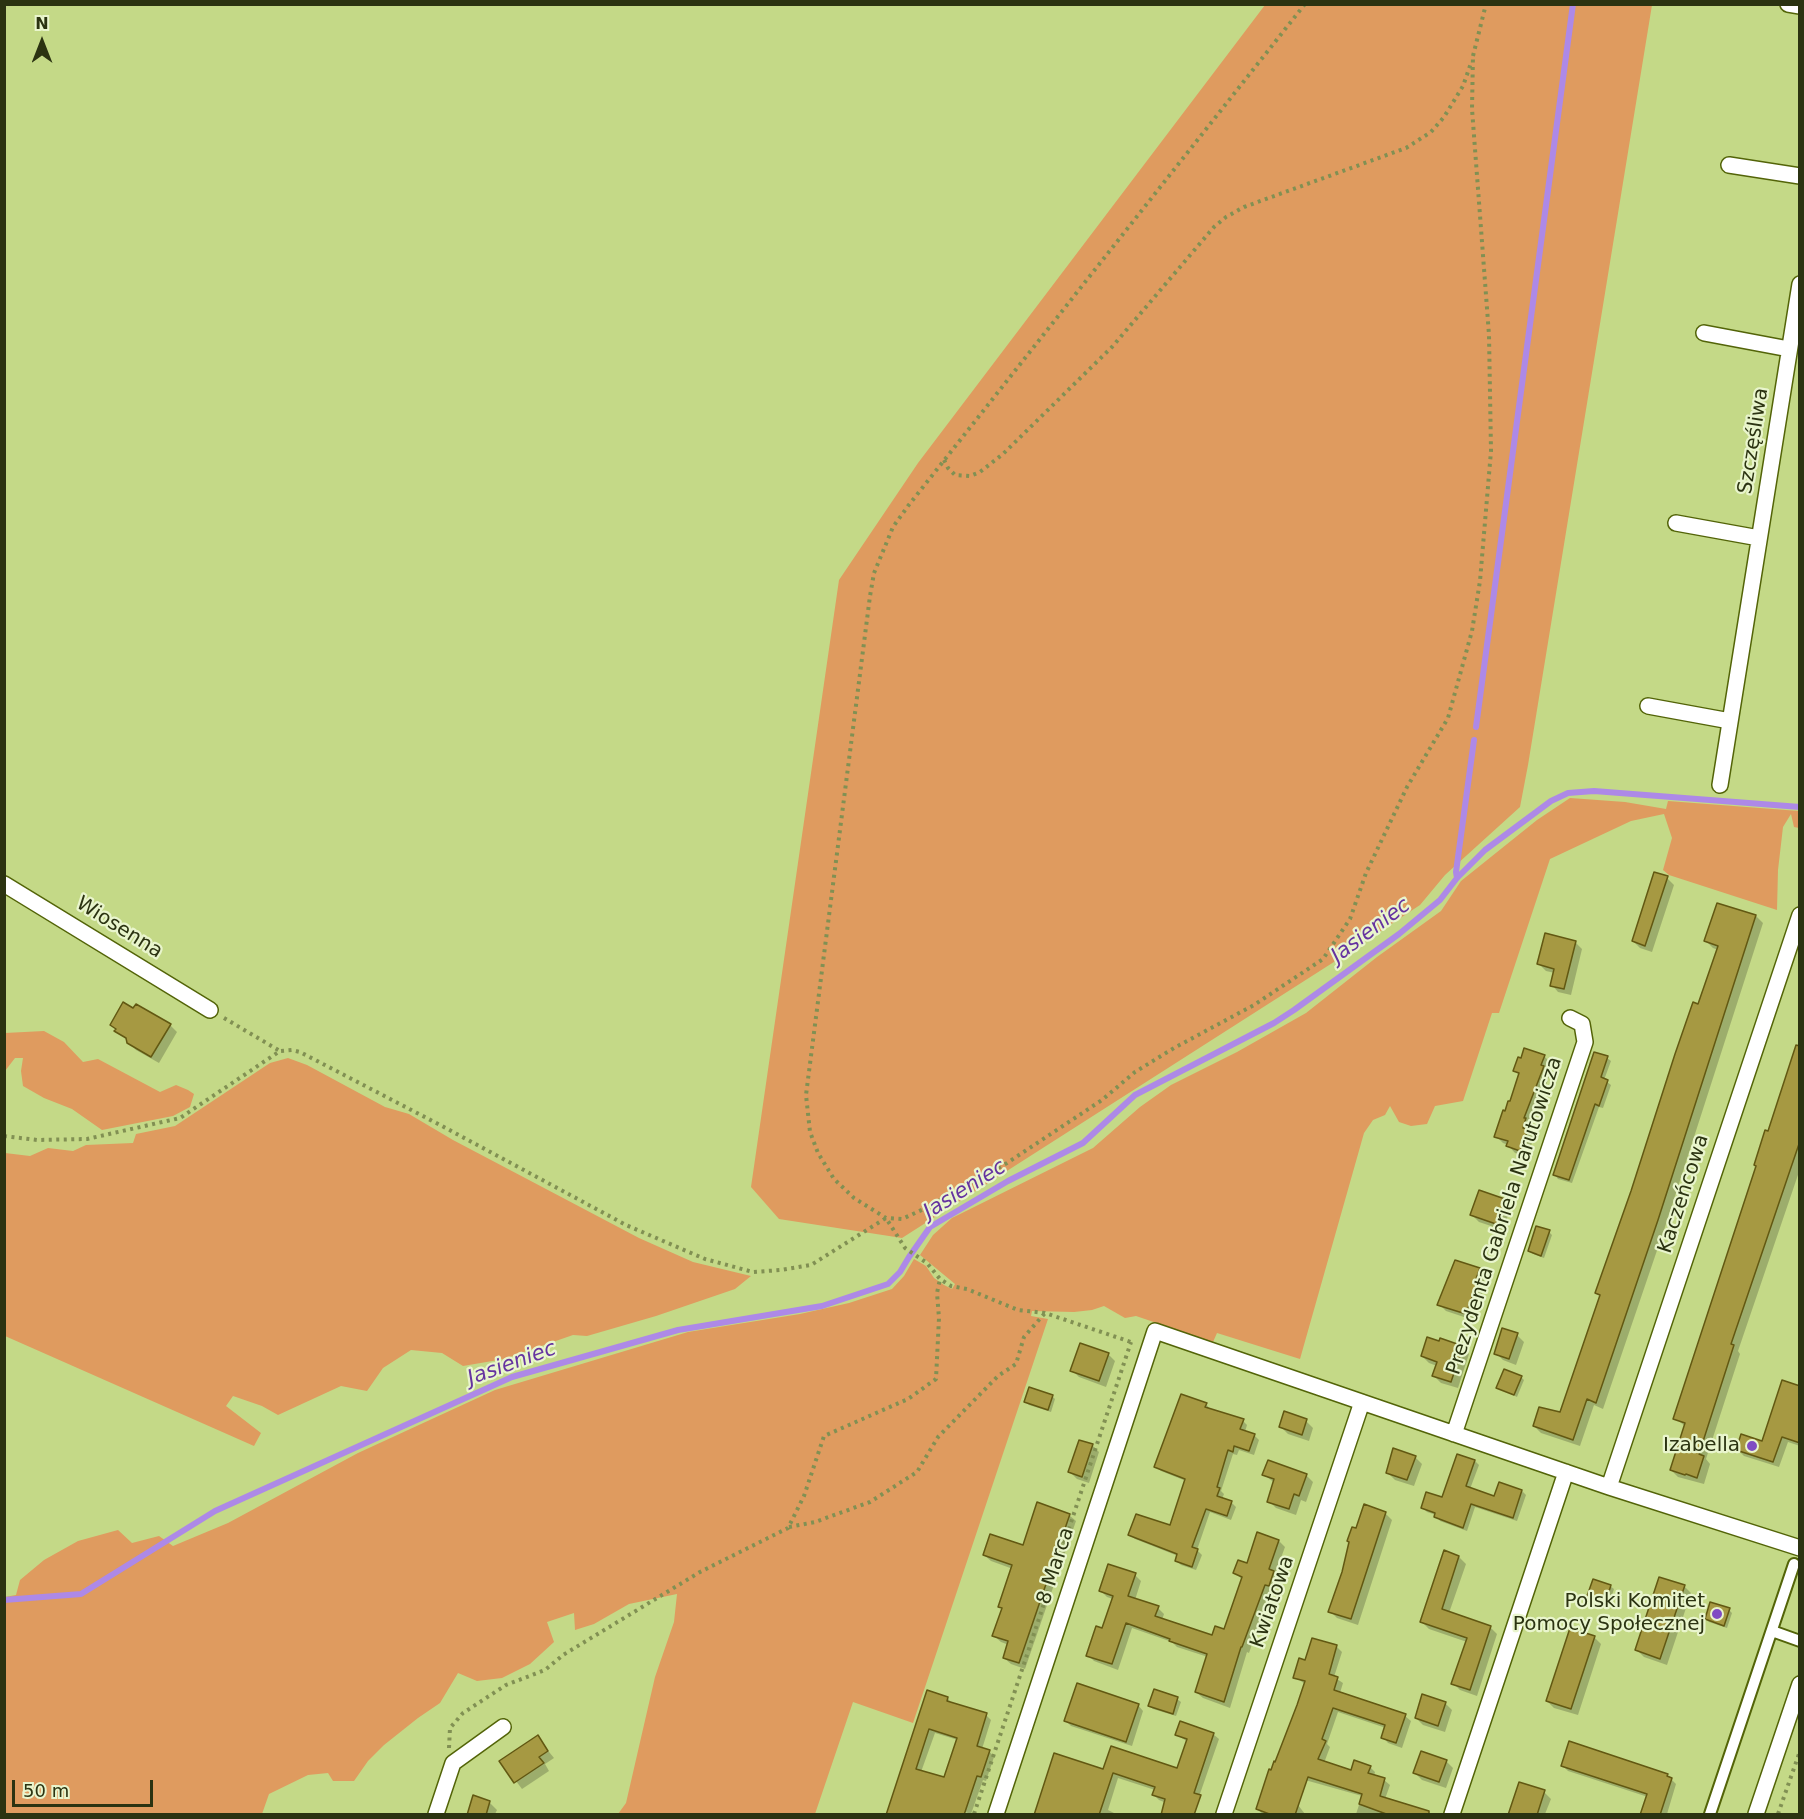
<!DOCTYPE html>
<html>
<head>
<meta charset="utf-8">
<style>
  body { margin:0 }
  #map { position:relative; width:1804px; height:1819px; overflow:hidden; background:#c4d987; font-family:"DejaVu Sans",sans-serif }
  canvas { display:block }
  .frame { position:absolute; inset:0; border:6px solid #2b3311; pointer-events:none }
  .north { position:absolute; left:12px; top:12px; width:60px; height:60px; -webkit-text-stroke:4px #e9f5cd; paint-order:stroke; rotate:0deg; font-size:16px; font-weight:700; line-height:24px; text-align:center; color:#2b3311 }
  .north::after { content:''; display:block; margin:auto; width:21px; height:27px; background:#2b3311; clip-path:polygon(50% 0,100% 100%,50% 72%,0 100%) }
  .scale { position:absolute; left:12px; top:1780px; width:141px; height:27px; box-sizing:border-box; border:3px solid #2b3311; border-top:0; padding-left:8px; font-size:18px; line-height:21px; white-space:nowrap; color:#2b3311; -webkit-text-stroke:4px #e9f5cd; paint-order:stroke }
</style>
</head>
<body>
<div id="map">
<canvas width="1804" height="1819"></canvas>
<div class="frame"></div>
<div class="north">N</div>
<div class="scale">50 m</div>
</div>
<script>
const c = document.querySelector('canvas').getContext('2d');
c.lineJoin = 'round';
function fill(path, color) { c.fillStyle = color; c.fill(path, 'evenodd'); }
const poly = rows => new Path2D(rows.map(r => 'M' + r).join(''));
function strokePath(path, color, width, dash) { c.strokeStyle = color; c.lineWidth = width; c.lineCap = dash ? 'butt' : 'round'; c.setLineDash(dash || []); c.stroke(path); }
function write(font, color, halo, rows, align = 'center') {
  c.font = font + ' "DejaVu Sans",sans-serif'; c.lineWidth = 4.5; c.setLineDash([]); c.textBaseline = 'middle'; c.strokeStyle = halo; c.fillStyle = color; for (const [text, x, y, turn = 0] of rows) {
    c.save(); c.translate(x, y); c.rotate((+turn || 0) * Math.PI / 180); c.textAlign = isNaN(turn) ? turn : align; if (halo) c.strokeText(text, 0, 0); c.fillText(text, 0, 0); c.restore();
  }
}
fill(poly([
  [1265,5,1652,5,1528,765,1520,807,1445,875,1420,905,1337,960,902,1238,779,1219,751,1187,839,580,918,463],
  [1570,798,1625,802,1666,809,1668,801,1799,811,1799,828,1794,827,1791,814,1783,827,1778,870,1777,910,1669,875,1663,870,1672,838,1664,814,1631,821,1550,859,1499,1013,1492,1013,1463,1101,1435,1106,1427,1124,1411,1126,1399,1122,1390,1106,1385,1115,1373,1120,1364,1133,1300,1359,1217,1333,1213,1342,1136,1316,1125,1318,1104,1306,1092,1310,1074,1312,1032,1311,1031,1316,1048,1319,913,1723,853,1702,815,1814,618,1814,626,1803,655,1677,674,1622,677,1594,629,1604,594,1624,575,1630,574,1613,547,1622,554,1642,530,1664,502,1678,477,1681,458,1673,440,1703,418,1718,384,1745,368,1761,354,1781,333,1781,328,1773,308,1775,269,1794,262,1814,5,1814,5,1597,16,1595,20,1580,44,1560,78,1541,118,1530,132,1543,159,1536,173,1546,228,1523,358,1453,495,1390,688,1332,800,1314,849,1303,892,1289,904,1276,914,1259,926,1266,934,1278,944,1285,952,1289,955,1284,920,1255,933,1235,952,1218,1093,1148,1140,1107,1171,1085,1237,1052,1306,1013,1377,957,1441,911,1461,881,1537,820],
  [44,1031,64,1042,83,1062,98,1059,160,1092,176,1085,188,1090,194,1094,190,1107,173,1116,102,1130,72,1109,44,1098,23,1086,21,1071,23,1058,15,1058,5,1071,5,1033],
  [288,1058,307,1065,385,1107,409,1114,453,1140,639,1238,693,1262,751,1276,735,1289,656,1316,587,1336,573,1335,504,1359,463,1366,442,1353,411,1350,383,1368,367,1391,341,1386,278,1415,262,1406,233,1396,226,1406,261,1433,254,1446,5,1336,5,1153,30,1156,48,1148,73,1151,86,1145,133,1143,136,1134,175,1126,270,1063]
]), '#df9b5f');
fill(poly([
  [1667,878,1674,885,1652,952,1640,948,1633,941],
  [1724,906,1756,916,1763,923,1665,1227,1603,1409,1594,1405,1580,1446,1541,1433,1534,1426,1561,1414,1601,1297,1597,1293,1718,950,1713,948,1706,941],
  [1575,942,1582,949,1571,995,1558,992,1552,985,1555,973,1546,971,1539,964],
  [112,1025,170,1025,177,1032,159,1063,136,1050],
  [1800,1040,1800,1169,1738,1351,1740,1354,1706,1459,1710,1464,1704,1484,1678,1477,1671,1470,1686,1427,1675,1418],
  [1544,1056,1551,1063,1548,1072,1550,1074,1531,1125,1532,1127,1530,1134,1534,1137,1527,1157,1515,1153,1508,1145,1503,1143,1496,1136,1511,1103,1520,1076,1515,1071],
  [1607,1058,1611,1061,1604,1080,1611,1085,1603,1108,1599,1107,1572,1183,1558,1179,1555,1175],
  [1504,1200,1511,1207,1503,1230,1479,1222,1472,1215],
  [1549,1232,1552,1235,1544,1258,1533,1254,1530,1251],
  [1479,1269,1486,1276,1482,1286,1484,1288,1473,1320,1446,1311,1439,1304,1450,1271],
  [1517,1335,1524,1342,1516,1365,1503,1360,1496,1353],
  [1462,1347,1469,1354,1458,1388,1441,1383,1434,1376,1437,1366,1429,1363,1422,1356],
  [1108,1354,1115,1361,1106,1387,1079,1377,1072,1370],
  [1521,1377,1524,1380,1517,1397,1497,1387],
  [1800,1388,1800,1446,1788,1442,1779,1467,1744,1456,1738,1450,1763,1443],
  [1052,1396,1055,1399,1051,1412,1029,1405,1026,1402],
  [1206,1404,1210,1409,1243,1421,1247,1425,1245,1432,1254,1435,1259,1440,1254,1455,1239,1450,1237,1455,1233,1454,1221,1491,1224,1494,1222,1499,1231,1502,1236,1507,1231,1520,1210,1512,1197,1550,1202,1555,1196,1570,1181,1565,1176,1560,1178,1556,1135,1539,1130,1535,1171,1526,1186,1481,1161,1471,1156,1467],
  [1306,1421,1313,1428,1309,1441,1288,1434,1281,1427],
  [1092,1445,1099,1452,1089,1483,1077,1479,1070,1472],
  [1458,1456,1475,1461,1479,1465,1470,1489,1495,1498,1522,1491,1526,1495,1517,1521,1475,1507,1467,1531,1440,1521,1436,1515,1427,1512,1423,1508,1443,1498],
  [1415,1457,1422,1464,1414,1486,1395,1480,1388,1473],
  [1264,1475,1306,1475,1313,1482,1306,1502,1301,1500,1296,1515,1276,1508,1269,1501,1275,1483],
  [1385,1513,1392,1520,1358,1625,1337,1618,1330,1611,1357,1530],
  [1069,1515,1076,1521,1025,1669,1011,1664,1004,1658,1009,1645,1001,1642,994,1636,1013,1569,991,1561,984,1555,1024,1547],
  [1279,1541,1285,1547,1275,1574,1279,1579,1275,1591,1271,1590,1249,1653,1247,1652,1230,1708,1203,1698,1196,1692,1208,1657,1177,1647,1172,1642,1132,1628,1118,1670,1094,1661,1088,1655,1103,1630,1113,1599,1107,1597,1101,1591,1135,1575,1141,1581,1135,1600,1158,1608,1164,1614,1162,1620,1213,1637,1225,1631,1243,1580,1235,1573],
  [1459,1557,1466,1564,1449,1613,1490,1627,1497,1634,1477,1696,1460,1690,1453,1683,1467,1642,1429,1629,1422,1622],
  [1610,1586,1614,1589,1609,1604,1592,1598,1589,1595],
  [1684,1586,1691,1593,1667,1665,1644,1657,1637,1650],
  [1729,1610,1732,1613,1727,1628,1709,1622,1706,1619],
  [1594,1637,1601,1644,1578,1715,1554,1708,1547,1701],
  [1313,1640,1337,1647,1342,1652,1334,1677,1343,1683,1340,1693,1405,1716,1411,1721,1402,1748,1388,1743,1383,1737,1386,1728,1338,1712,1327,1744,1330,1747,1324,1763,1352,1772,1370,1767,1375,1772,1374,1777,1384,1780,1390,1785,1385,1799,1431,1814,1382,1814,1377,1813,1377,1814,1356,1814,1362,1796,1280,1773,1305,1684,1295,1677,1306,1662],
  [928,1692,948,1699,953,1704,986,1715,991,1720,982,1749,989,1751,994,1757,986,1781,983,1780,971,1814,965,1812,887,1814],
  [935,1733,958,1740,945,1779,921,1772],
  [1177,1699,1181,1702,1176,1716,1153,1709,1149,1706],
  [1445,1703,1452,1710,1445,1732,1423,1725,1416,1718],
  [1138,1705,1143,1711,1132,1746,1071,1726,1066,1721],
  [1213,1734,1219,1739,1193,1814,1159,1800,1153,1794,1155,1790,1118,1778,1108,1810,1116,1814,1034,1814,1104,1771,1178,1770,1188,1742,1177,1735],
  [537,1737,554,1758,545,1764,549,1771,522,1789,501,1761],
  [1446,1761,1453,1768,1446,1788,1422,1780,1415,1773],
  [1563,1766,1667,1775,1676,1784,1667,1814,1641,1814,1648,1797,1568,1771],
  [1544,1792,1551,1799,1545,1814,1510,1814],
  [490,1803,497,1810,495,1814,468,1814],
  [1298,1805,1305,1814,1262,1814,1258,1809]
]), '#0003');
strokePath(poly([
  [1476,727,1573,4],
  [1457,878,1456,872,1474,740],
  [4,1600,81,1594,215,1511,512,1377,678,1330,822,1306,888,1284,900,1272,909,1257,930,1227,1008,1181,1083,1143,1135,1095,1274,1023,1294,1010,1399,934,1440,900,1457,878,1485,850,1551,801,1568,793,1594,791,1800,807]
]), '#ad89e7', 6);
const building = poly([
  [1654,872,1668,876,1645,946,1632,941,1654,872],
  [1717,903,1756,915,1658,1220,1596,1403,1587,1399,1573,1440,1533,1426,1539,1407,1560,1412,1600,1295,1595,1293,1631,1191,1675,1054,1693,1002,1698,1004,1718,946,1704,941,1717,903],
  [1545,933,1576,941,1564,989,1550,986,1554,969,1537,964,1545,933],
  [123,1002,133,1008,136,1004,171,1024,151,1057,127,1043,126,1038,114,1031,116,1029,110,1025,123,1002],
  [1796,1045,1800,1046,1800,1141,1731,1344,1734,1345,1699,1454,1704,1456,1697,1478,1686,1474,1685,1475,1670,1470,1685,1423,1673,1419,1756,1166,1754,1165,1765,1130,1768,1131,1796,1045],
  [1524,1048,1545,1055,1541,1065,1544,1066,1524,1118,1526,1118,1523,1128,1528,1129,1520,1151,1506,1146,1508,1141,1494,1137,1503,1110,1505,1111,1508,1101,1510,1101,1519,1073,1513,1071,1518,1057,1521,1058,1524,1048],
  [1594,1052,1608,1056,1601,1077,1608,1080,1599,1106,1595,1104,1569,1180,1553,1175,1594,1052],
  [1479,1190,1505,1199,1496,1224,1470,1215,1479,1190],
  [1536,1226,1550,1230,1541,1256,1528,1251,1536,1226],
  [1455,1260,1480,1268,1476,1279,1478,1280,1466,1314,1437,1305,1455,1260],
  [1502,1328,1518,1333,1509,1359,1494,1354,1502,1328],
  [1427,1337,1439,1341,1440,1338,1463,1346,1451,1382,1432,1376,1437,1362,1421,1356,1427,1337],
  [1080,1343,1109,1353,1099,1381,1070,1371,1080,1343],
  [1504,1369,1522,1376,1514,1395,1496,1388,1504,1369],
  [1782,1380,1800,1386,1800,1443,1782,1437,1773,1462,1736,1450,1741,1434,1762,1441,1782,1380],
  [1029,1387,1053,1395,1048,1410,1024,1402,1029,1387],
  [1181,1394,1207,1403,1205,1407,1244,1419,1240,1429,1255,1434,1249,1451,1234,1446,1233,1452,1228,1450,1217,1487,1220,1488,1217,1496,1232,1501,1227,1516,1206,1509,1192,1547,1198,1549,1192,1567,1175,1561,1177,1554,1128,1535,1136,1514,1170,1525,1185,1479,1154,1467,1181,1394],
  [1284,1411,1307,1419,1302,1435,1279,1427,1284,1411],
  [1079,1440,1093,1444,1082,1477,1068,1472,1079,1440],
  [1393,1448,1416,1456,1407,1480,1386,1473,1393,1448],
  [1457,1454,1475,1460,1466,1486,1494,1496,1499,1482,1522,1490,1513,1518,1471,1504,1463,1528,1434,1517,1435,1513,1421,1508,1426,1492,1442,1497,1457,1454],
  [1268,1460,1307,1474,1299,1496,1294,1494,1289,1509,1267,1502,1274,1479,1262,1475,1268,1460],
  [1037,1502,1070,1514,1019,1663,1003,1658,1008,1641,992,1636,1002,1608,998,1607,1012,1565,983,1555,990,1534,1023,1545,1037,1502],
  [1364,1504,1386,1512,1351,1619,1328,1612,1342,1572,1349,1542,1347,1541,1352,1527,1356,1528,1364,1504],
  [1257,1532,1279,1540,1269,1569,1274,1571,1269,1586,1265,1585,1242,1647,1241,1647,1224,1702,1195,1692,1207,1654,1169,1641,1170,1639,1126,1623,1112,1664,1086,1656,1096,1626,1102,1628,1113,1596,1099,1591,1108,1564,1136,1573,1128,1596,1159,1606,1155,1616,1212,1635,1215,1626,1224,1629,1242,1577,1233,1573,1238,1560,1247,1563,1257,1532],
  [1444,1550,1459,1556,1442,1609,1491,1626,1470,1690,1451,1684,1467,1638,1420,1622,1444,1550],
  [1659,1577,1685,1585,1660,1659,1635,1650,1659,1577],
  [1593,1579,1611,1585,1606,1601,1587,1596,1593,1579],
  [1710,1602,1730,1608,1724,1626,1705,1619,1710,1602],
  [1570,1628,1595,1636,1571,1709,1546,1701,1570,1628],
  [1312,1638,1337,1645,1329,1674,1338,1677,1334,1690,1406,1714,1396,1743,1381,1738,1385,1725,1333,1708,1322,1739,1326,1741,1318,1759,1351,1770,1354,1760,1371,1766,1368,1773,1385,1778,1380,1796,1429,1811,1429,1815,1389,1815,1359,1804,1362,1794,1308,1777,1295,1815,1272,1815,1256,1809,1269,1769,1271,1770,1274,1761,1275,1762,1297,1705,1305,1681,1293,1678,1299,1658,1305,1660,1312,1638],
  [1077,1683,1139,1704,1126,1742,1064,1721,1077,1683],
  [1154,1689,1178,1697,1173,1714,1148,1706,1154,1689],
  [927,1690,948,1697,947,1701,987,1713,977,1746,990,1750,981,1777,977,1776,964,1815,886,1815,927,1690],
  [929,1729,957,1738,944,1777,916,1769,929,1729],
  [1422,1694,1446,1702,1438,1726,1415,1718,1422,1694],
  [1180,1721,1214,1733,1194,1793,1201,1795,1194,1815,1161,1815,1165,1799,1152,1795,1155,1787,1113,1773,1099,1815,1034,1815,1054,1753,1103,1769,1111,1746,1177,1768,1187,1739,1175,1735,1180,1721],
  [538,1735,548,1751,539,1757,544,1763,514,1783,499,1761,538,1735],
  [1569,1741,1668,1774,1667,1776,1672,1778,1660,1815,1640,1815,1647,1794,1561,1766,1569,1741],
  [1421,1751,1447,1760,1439,1782,1413,1773,1421,1751],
  [1519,1782,1545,1790,1537,1815,1508,1815,1519,1782],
  [473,1795,490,1801,486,1815,467,1815,473,1795]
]);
fill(building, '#a69942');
strokePath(building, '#625812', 1.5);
const pedestrian = poly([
  [1772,1631,1800,1641],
  [1710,1814,1794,1564]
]);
const minor = poly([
  [1788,4,1800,6],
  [1729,165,1800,176],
  [1704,333,1789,349],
  [1676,523,1759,538],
  [1648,706,1730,721],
  [1720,785,1800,284],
  [4,884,210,1010],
  [1454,1434,1585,1042,1582,1024,1570,1018],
  [1609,1487,1800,915],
  [436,1814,453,1763,503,1727],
  [996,1814,1155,1331,1609,1487,1800,1548],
  [1224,1814,1362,1402],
  [1452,1814,1566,1472],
  [1756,1814,1800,1684]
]);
strokePath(pedestrian, '#536408', 14);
strokePath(minor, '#536408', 18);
strokePath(poly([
  [1305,4,908,506,893,527,874,573,870,596,806,1095,810,1132,818,1153,834,1179,854,1198,886,1218,902,1219,928,1207,1007,1163,1102,1100,1135,1072,1174,1048,1254,1005,1323,959,1350,919,1366,873,1407,787,1448,718,1472,631,1480,581,1491,451,1489,335,1472,109,1473,55],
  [1473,56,1486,4],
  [944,460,948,468,955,475,970,476,980,472,1003,454,1112,347,1214,227,1226,217,1244,207,1406,148,1431,132,1444,117,1463,86,1471,63],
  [224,1018,280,1051],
  [4,1136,37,1140,87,1139,180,1118,280,1051,292,1050,300,1052,442,1126,626,1225,705,1259,753,1272,781,1270,811,1265,886,1218,905,1248,927,1263,940,1279,951,1286,967,1289,1018,1310,1045,1313,1131,1342],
  [789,1527,815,1522,870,1502,917,1472,938,1437,998,1376,1016,1364,1024,1337,1045,1313],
  [449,1748,450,1728,463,1713,506,1685,545,1670,563,1655,700,1572,788,1528,804,1496,824,1436,908,1399,936,1379,939,1318,937,1293,940,1279],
  [974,1814,1131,1342],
  [1778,1814,1800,1751]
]), '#819053', 4, [3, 4.5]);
strokePath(pedestrian, '#fff', 10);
strokePath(minor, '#fff', 15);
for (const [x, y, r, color] of [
  [1752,1446,6,"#804cc3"],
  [1717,1614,6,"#804cc3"]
]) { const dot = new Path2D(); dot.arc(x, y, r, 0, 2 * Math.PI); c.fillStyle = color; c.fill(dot); strokePath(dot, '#e9f5cd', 2); }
write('20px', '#2b3311', '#e9f5cd', [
  ["Szczęśliwa",1754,441,-81],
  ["Wiosenna",119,928,32],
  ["Kaczeńcowa",1684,1194,-72],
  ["Prezydenta Gabriela Narutowicza",1505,1216,-72],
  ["8 Marca",1056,1566,-72],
  ["Kwiatowa",1273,1602,-71]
]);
write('20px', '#2b3311', '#e9f5cd', [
  ["Izabella",1740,1446],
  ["Polski Komitet",1705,1602],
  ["Pomocy Społecznej",1705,1625]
], 'right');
write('italic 21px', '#6533a0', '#e9f5cd', [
  ["Jasieniec",1371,931,-37],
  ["Jasieniec",965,1190,-32],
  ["Jasieniec",512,1364,-20]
]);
</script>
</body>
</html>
